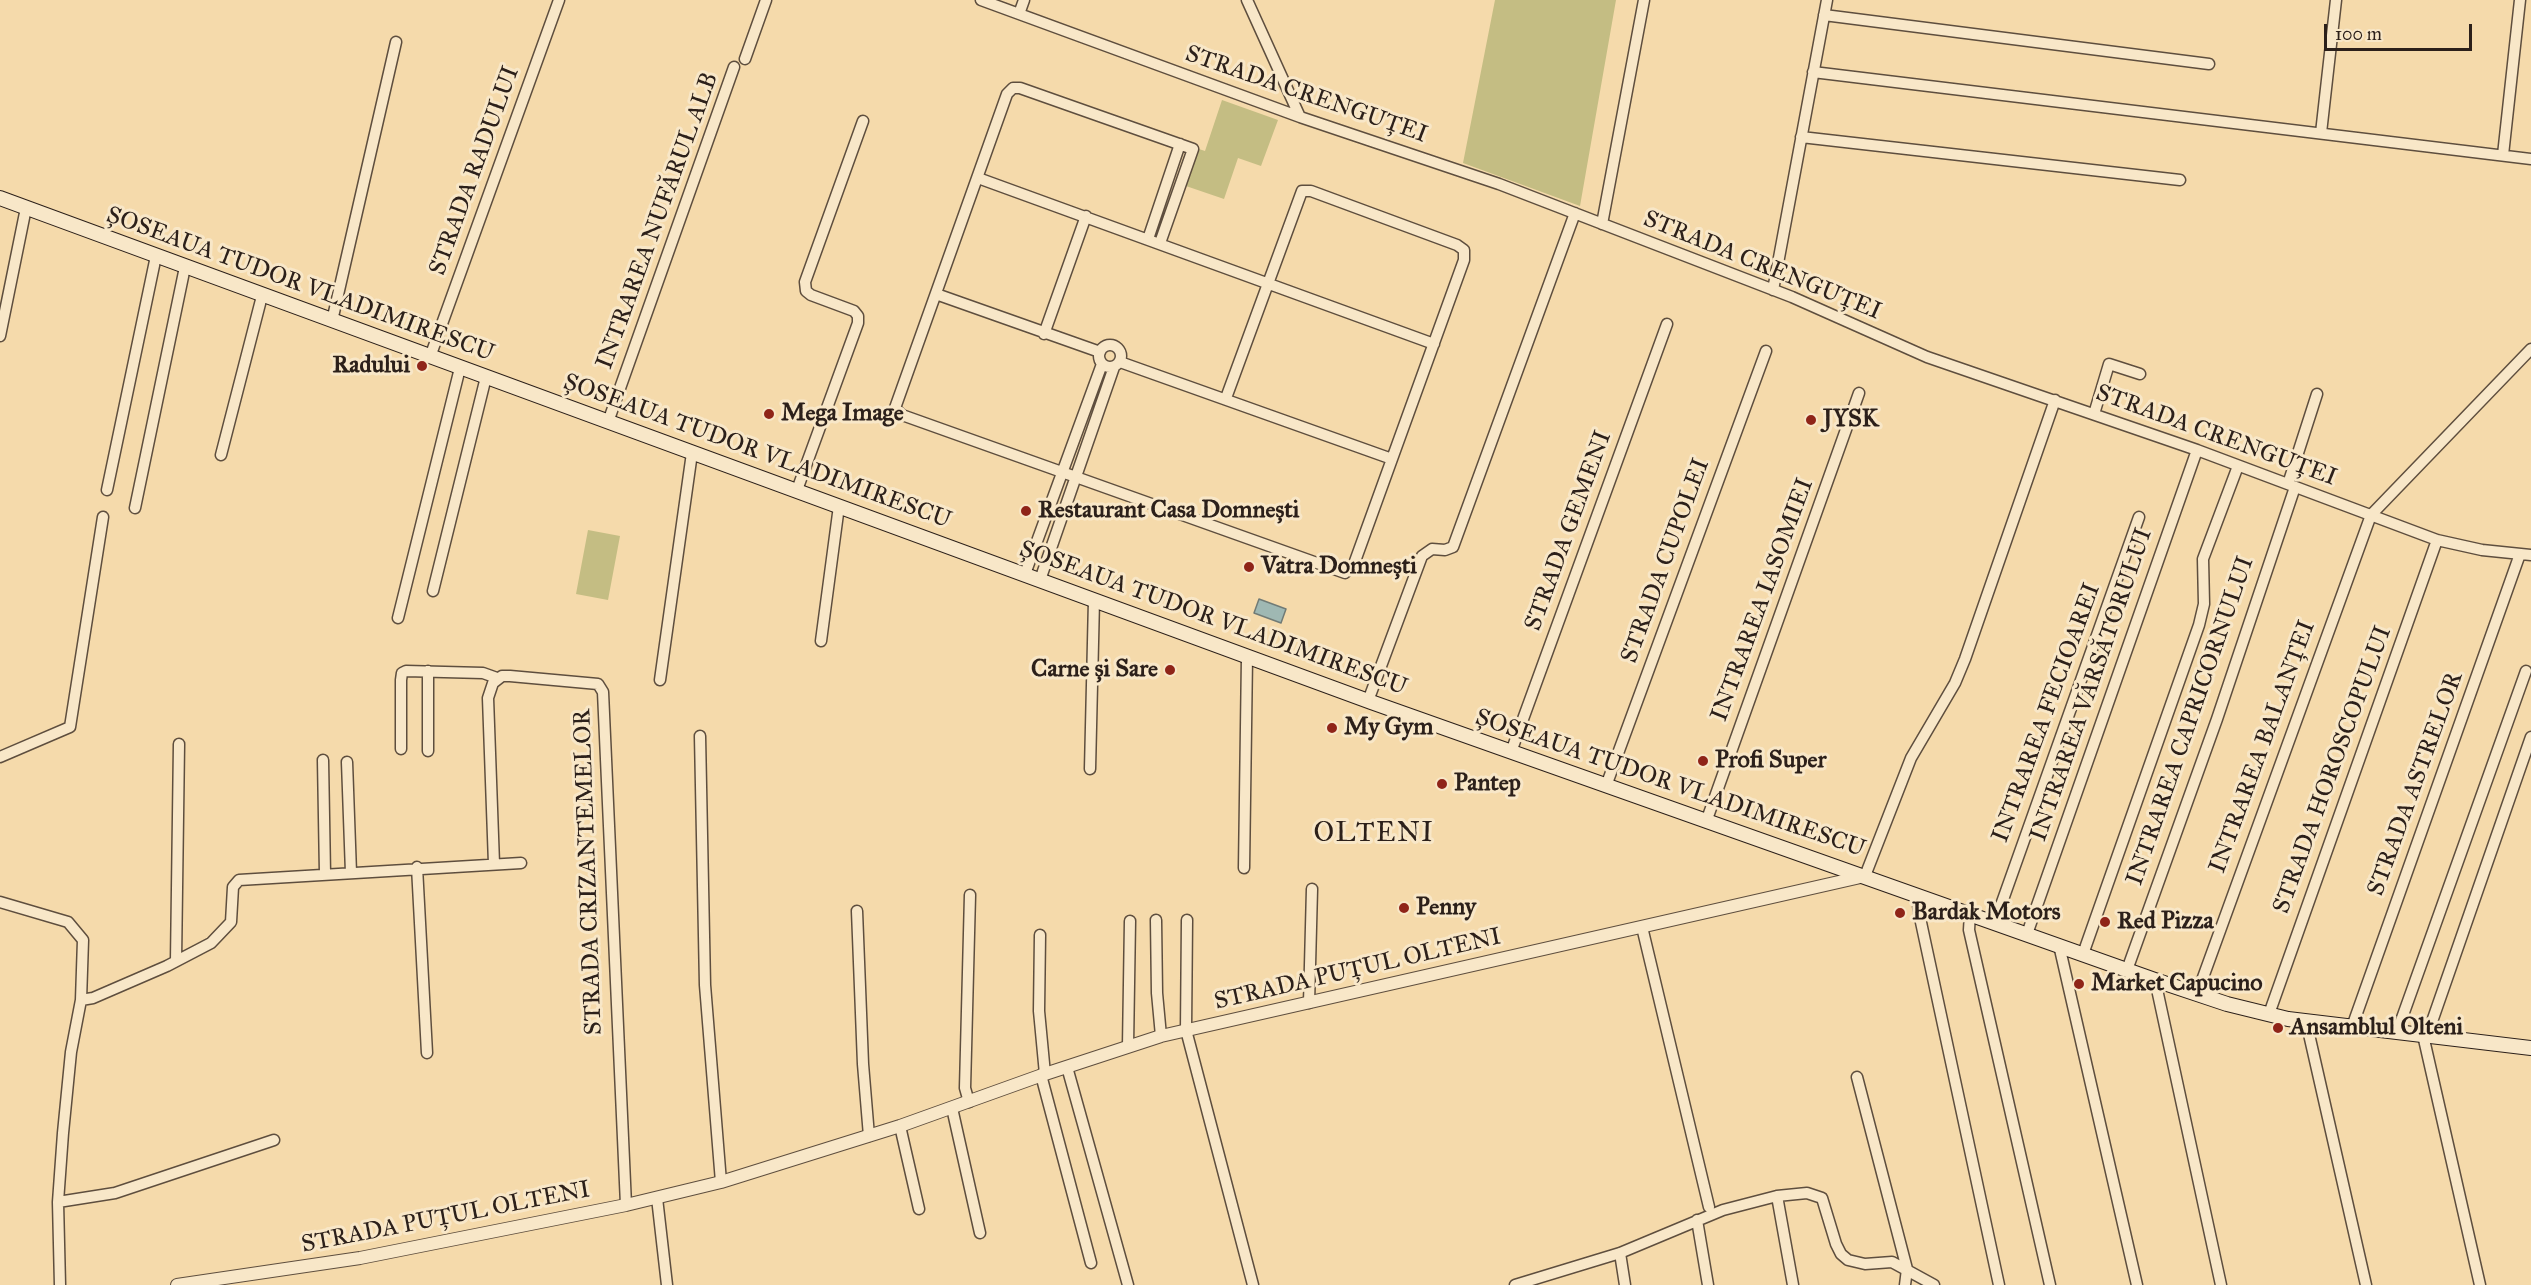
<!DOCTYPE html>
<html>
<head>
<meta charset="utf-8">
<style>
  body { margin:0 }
  #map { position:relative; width:2531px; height:1285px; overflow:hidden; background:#f5daab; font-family:"IM FELL Great Primer",serif }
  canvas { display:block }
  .scale { position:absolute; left:2324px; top:24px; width:148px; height:27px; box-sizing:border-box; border:3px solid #2c201a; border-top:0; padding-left:8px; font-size:18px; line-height:21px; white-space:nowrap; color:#2c201a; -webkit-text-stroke:4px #f8e7c8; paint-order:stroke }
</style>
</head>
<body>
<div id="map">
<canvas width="2531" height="1285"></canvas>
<div class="scale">100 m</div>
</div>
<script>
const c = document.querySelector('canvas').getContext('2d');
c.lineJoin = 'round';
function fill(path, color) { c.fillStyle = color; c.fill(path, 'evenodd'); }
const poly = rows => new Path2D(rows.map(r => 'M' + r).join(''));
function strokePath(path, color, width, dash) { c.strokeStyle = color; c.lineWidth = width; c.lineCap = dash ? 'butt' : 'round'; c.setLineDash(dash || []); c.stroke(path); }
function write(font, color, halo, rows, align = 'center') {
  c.font = font + ' "IM FELL Great Primer",serif'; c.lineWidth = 6; c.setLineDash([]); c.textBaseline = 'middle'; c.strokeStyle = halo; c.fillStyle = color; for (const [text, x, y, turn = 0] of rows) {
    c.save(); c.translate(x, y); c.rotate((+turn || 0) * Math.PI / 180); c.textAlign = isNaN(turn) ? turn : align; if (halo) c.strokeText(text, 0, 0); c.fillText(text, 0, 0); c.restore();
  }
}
fill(poly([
  [1495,0,1616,0,1580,206,1463,163],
  [1222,100,1278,120,1261,166,1238,158,1224,199,1183,185,1196,148,1205,151],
  [588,530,620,536,608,600,576,594]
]), '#c4bd83');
const water = poly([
  [1259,599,1286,609,1281,623,1254,613,1259,599]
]);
fill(water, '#9fb8b3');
strokePath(water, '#717b76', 1.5);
const minor = poly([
  [981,0,1300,117,1499,184,1792,297,1927,357,2197,450,2437,540,2482,550,2531,555],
  [1247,0,1300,117],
  [1019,14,1024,0],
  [1824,15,2209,64],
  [745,59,766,0],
  [1813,72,2531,159],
  [2321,133,2336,0],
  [1801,137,2180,180],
  [2503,155,2520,0],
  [978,178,1434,344],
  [1602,224,1644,0],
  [1148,239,1180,144],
  [1160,243,1193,149,1020,88,1013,88,1007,94,895,408,902,415,1345,573,1354,564,1464,260,1464,250,1457,245,1311,191,1302,191,1226,398],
  [1773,290,1827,0],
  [936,294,1100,352],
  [332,321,396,42],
  [1044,334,1086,216],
  [0,336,26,208],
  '1099 356a11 11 0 1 1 22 0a11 11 0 1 1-22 0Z',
  [430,357,559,0],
  [1120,362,1392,459],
  [2094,414,2109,364,2140,374],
  [608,422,734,67],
  [221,455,262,296],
  [2288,484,2317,394],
  [107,490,156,256],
  [797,490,858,323,858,316,854,311,811,295,806,291,805,282,863,121],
  [135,508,185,267],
  [1025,574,1102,364],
  [1040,580,1114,367],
  [433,591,486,377],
  [398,618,460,368],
  [821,641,839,506],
  [660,680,692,453],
  [1368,701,1422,556,1432,549,1445,550,1453,547,1575,213],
  [700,736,705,985,721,1182],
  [401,749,401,680,402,673,406,671,483,673,497,678],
  [428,751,428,671],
  [1511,752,1667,324],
  [0,757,70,727,103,517],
  [323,760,325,874],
  [347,762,351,873],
  [1090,769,1094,600],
  [1606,786,1766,351],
  [1706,822,1859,393],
  [494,864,488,698,493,683,502,676,510,676,598,684,603,692,626,1205],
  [417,867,427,1053],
  [1244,868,1247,657],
  [1865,876,1911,758,1955,683,1965,659,2055,400],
  [1917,895,1919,913,1999,1285],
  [0,902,68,922,83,940,81,1000,71,1052,63,1133,58,1202,60,1285],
  [857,911,863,1064,869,1136],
  [1970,913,1969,930,2050,1285],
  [1156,920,1157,993,1161,1036],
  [1187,920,1186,1030,1253,1285],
  [1995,922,2139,517],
  [1642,927,1709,1207],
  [2027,934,2197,450],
  [1040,935,1039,1011,1045,1074],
  [2059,945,2137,1285],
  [2083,954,2199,625,2204,604,2203,559,2238,466],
  [176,961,179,744],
  [2127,970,2217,719,2295,487],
  [2155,980,2221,1285],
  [2197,994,2371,515,2531,349],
  [81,1000,93,998,167,966,211,943,231,922,233,887,239,880,521,863],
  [1309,1003,1312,889],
  [2269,1014,2437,540],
  [2306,1021,2366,1285],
  [2352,1027,2520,554],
  [2397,1032,2526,671],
  [2423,1035,2480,1285],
  [2427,1036,2531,737],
  [1128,1046,1130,921],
  [1067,1067,1128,1285],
  [1041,1075,1091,1263],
  [1857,1077,1907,1269,1905,1285],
  [969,1102,965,1088,970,895],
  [952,1108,980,1233],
  [900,1126,919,1209],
  [1777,1196,1793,1285],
  [657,1198,667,1285],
  [58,1202,115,1193,274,1140],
  [1697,1220,1708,1285],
  [1620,1253,1625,1285],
  [1515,1285,1620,1253,1723,1210,1777,1196,1807,1193,1822,1198,1836,1244,1841,1254,1848,1260,1865,1264,1892,1262,1934,1285]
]);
const tertiary = poly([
  [177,1285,360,1258,626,1205,721,1182,900,1126,1045,1074,1161,1036,1865,876]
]);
const secondary = poly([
  [0,198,1371,702,2155,980,2227,1004,2288,1019,2531,1048]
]);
strokePath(minor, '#5e4e3e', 13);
strokePath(tertiary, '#5e4e3e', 14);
strokePath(secondary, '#2c201a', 16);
strokePath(minor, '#f8e7c8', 10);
strokePath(tertiary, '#f8e7c8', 12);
strokePath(secondary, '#f8e7c8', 14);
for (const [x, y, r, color] of [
  [422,366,6,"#8f2418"],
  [769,414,6,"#8f2418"],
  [1811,420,6,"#8f2418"],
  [1026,511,6,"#8f2418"],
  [1249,567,6,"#8f2418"],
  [1170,670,6,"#8f2418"],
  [1332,728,6,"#8f2418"],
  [1703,761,6,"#8f2418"],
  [1442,784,6,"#8f2418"],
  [1404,908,6,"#8f2418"],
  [1900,913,6,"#8f2418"],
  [2105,922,6,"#8f2418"],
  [2079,984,6,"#8f2418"],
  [2278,1028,6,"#8f2418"]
]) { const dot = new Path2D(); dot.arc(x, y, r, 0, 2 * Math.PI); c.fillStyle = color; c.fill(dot); strokePath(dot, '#f8e7c8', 2); }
write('24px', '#2c201a', '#f8e7c8', [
  ["STRADA CRENGUȚEI",1306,95,19],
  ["STRADA RADULUI",475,171,-70],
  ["INTRAREA NUFĂRUL ALB",658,221,-70],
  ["STRADA CRENGUȚEI",1762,266,22],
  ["ȘOSEAUA TUDOR VLADIMIRESCU",300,285,20],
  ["STRADA CRENGUȚEI",2216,436,20],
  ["ȘOSEAUA TUDOR VLADIMIRESCU",757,452,20],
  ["STRADA GEMENI",1569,531,-70],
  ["STRADA CUPOLEI",1666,561,-70],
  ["INTRAREA IASOMIEI",1763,600,-70],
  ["ȘOSEAUA TUDOR VLADIMIRESCU",1213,619,20],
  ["INTRAREA VĂRSĂTORULUI",2092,685,-71],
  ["INTRAREA FECIOAREI",2047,713,-70],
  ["INTRAREA CAPRICORNULUI",2191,721,-71],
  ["INTRAREA BALANȚEI",2263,747,-70],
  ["STRADA HOROSCOPULUI",2333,770,-70],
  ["ȘOSEAUA TUDOR VLADIMIRESCU",1670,784,19],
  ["STRADA ASTRELOR",2416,784,-70],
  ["STRADA CRIZANTEMELOR",589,872,-92],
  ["STRADA PUȚUL OLTENI",1358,970,-13],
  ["STRADA PUȚUL OLTENI",446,1218,-11]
]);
write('bold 24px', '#2c201a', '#f8e7c8', [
  ["Radului",410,366,"right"],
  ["Mega Image",781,414],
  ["JYSK",1823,420],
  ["Restaurant Casa Domnești",1038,511],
  ["Vatra Domnești",1261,567],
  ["Carne și Sare",1158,670,"right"],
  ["My Gym",1344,728],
  ["Profi Super",1715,761],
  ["Pantep",1454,784],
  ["Penny",1416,908],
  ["Bardak Motors",1912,913],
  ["Red Pizza",2117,922],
  ["Market Capucino",2091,984],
  ["Ansamblul Olteni",2290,1028]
], 'left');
c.letterSpacing = '1.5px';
write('27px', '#2c201a', '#f8e7c8', [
  ["OLTENI",1374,834]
]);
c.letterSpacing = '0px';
</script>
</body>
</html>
